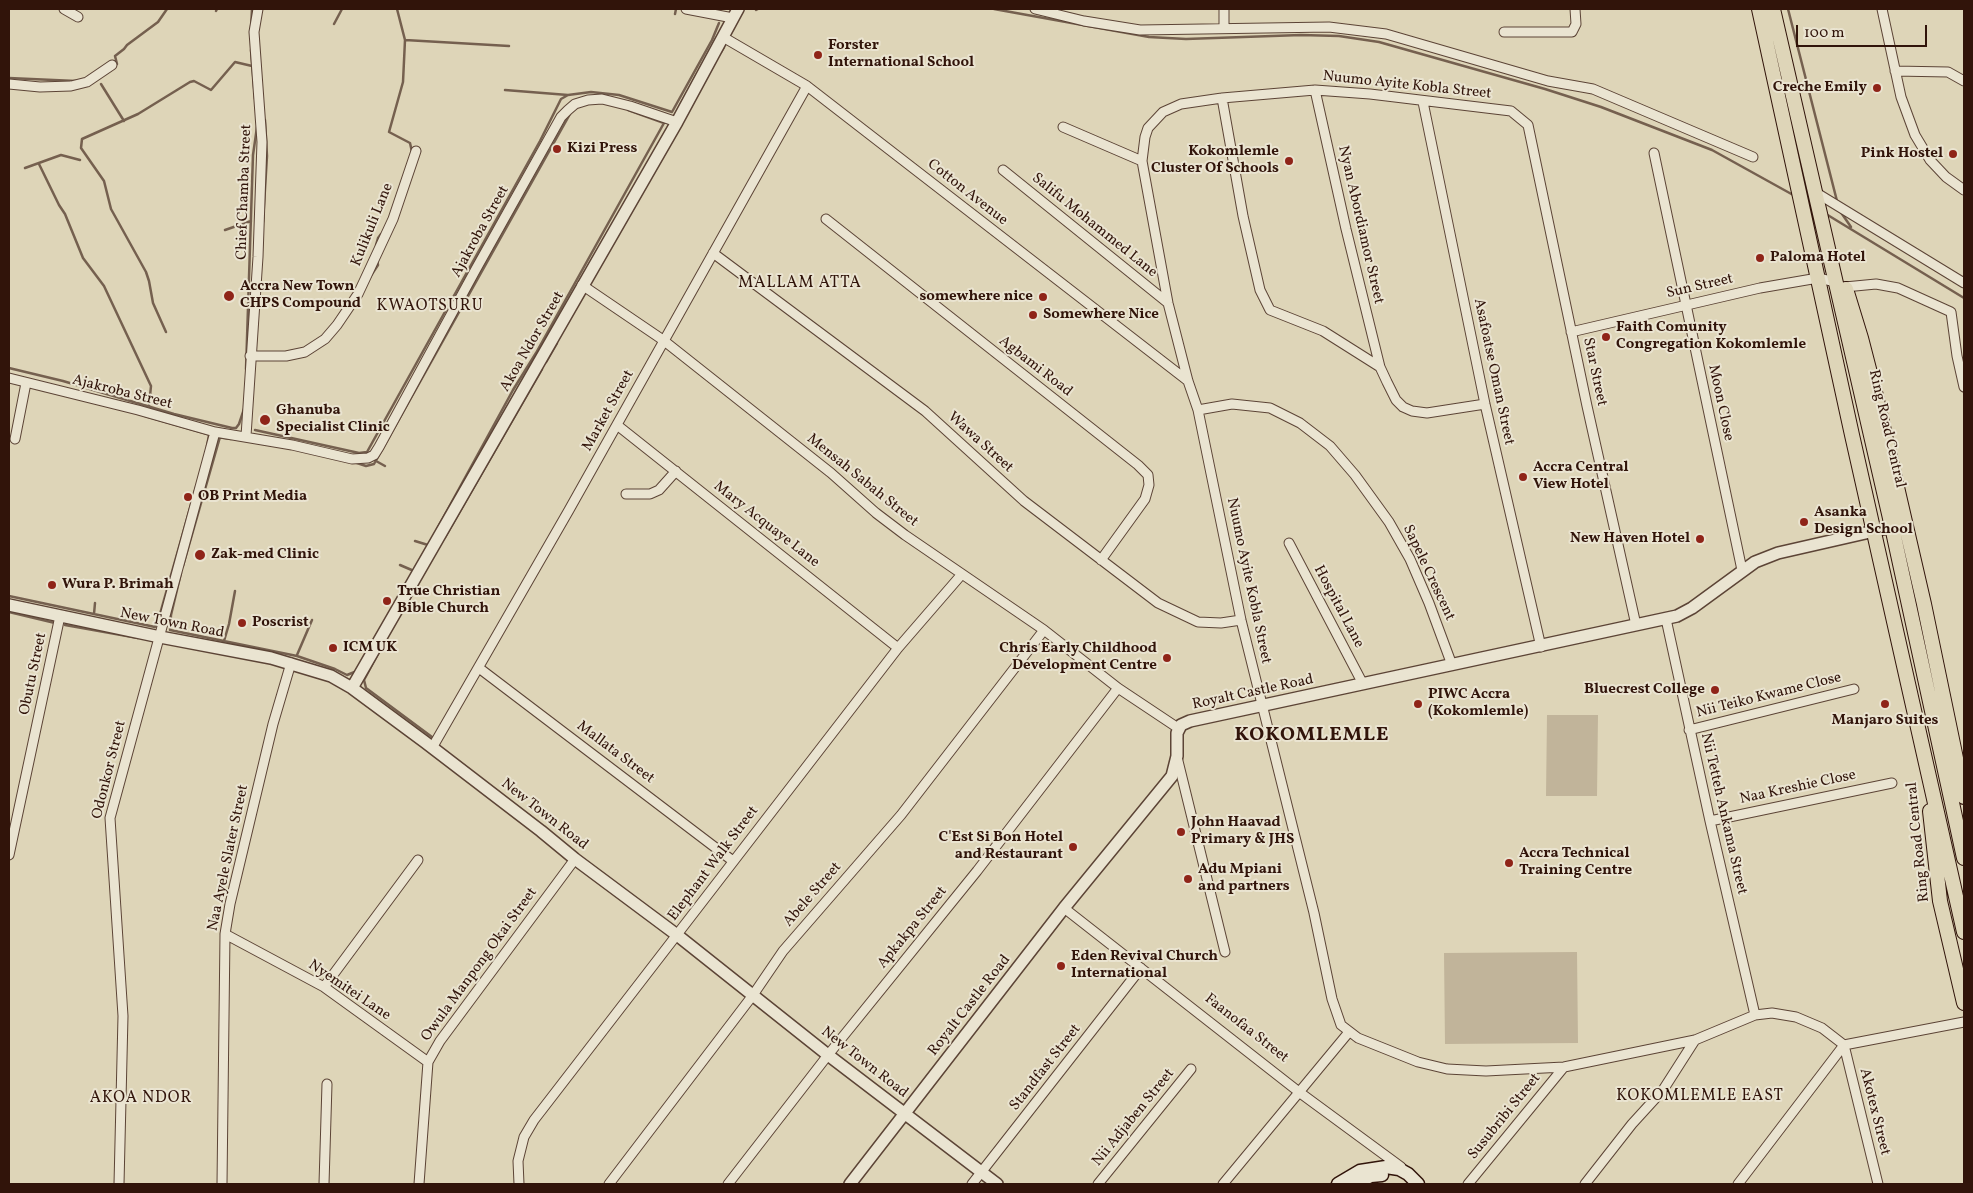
<!DOCTYPE html>
<html>
<head>
<meta charset="utf-8">
<style>
  body { margin:0 }
  #map { position:relative; width:1973px; height:1193px; overflow:hidden; background:#ded5b8; font-family:Vollkorn,serif }
  canvas { display:block }
  .frame { position:absolute; inset:0; border:10px solid #31140a; pointer-events:none }
  .scale { position:absolute; left:1796px; top:25px; width:131px; height:22px; box-sizing:border-box; border:2px solid #31140a; border-top:0; padding-left:6px; font-size:15px; line-height:18px; white-space:nowrap; color:#31140a; -webkit-text-stroke:4px #eae4d1; paint-order:stroke }
</style>
</head>
<body>
<div id="map">
<canvas width="1973" height="1193"></canvas>
<div class="frame"></div>
<div class="scale">100 m</div>
</div>
<script>
const c = document.querySelector('canvas').getContext('2d');
c.lineJoin = 'round';
function fill(path, color) { c.fillStyle = color; c.fill(path, 'evenodd'); }
const poly = rows => new Path2D(rows.map(r => 'M' + r).join(''));
function strokePath(path, color, width, dash) { c.strokeStyle = color; c.lineWidth = width; c.lineCap = dash ? 'butt' : 'round'; c.setLineDash(dash || []); c.stroke(path); }
function write(font, color, halo, rows, align = 'center') {
  c.font = font + ' Vollkorn,serif'; c.lineWidth = 4; c.setLineDash([]); c.textBaseline = 'middle'; c.strokeStyle = halo; c.fillStyle = color; for (const [text, x, y, turn = 0] of rows) {
    c.save(); c.translate(x, y); c.rotate((+turn || 0) * Math.PI / 180); c.textAlign = isNaN(turn) ? turn : align; if (halo) c.strokeText(text, 0, 0); c.fillText(text, 0, 0); c.restore();
  }
}
fill(poly([
  [1547,715,1598,715,1597,796,1546,796],
  [1577,952,1578,1043,1445,1044,1444,953]
]), '#c1b49a');
strokePath(poly([
  [397,9,405,40,403,82,389,132,410,143,412,152],
  [994,9,1149,37,1186,39,1301,35,1339,36,1379,42,1545,89,1601,107,1712,150,1795,196],
  [1788,9,1837,201],
  [756,10,758,9],
  [216,11,217,9],
  [675,14,676,9],
  [334,24,342,9],
  [251,29,252,9],
  [405,40,509,46],
  [251,50,255,99],
  [721,52,724,47],
  [114,66,117,64,115,56,124,49,127,45,158,22,167,9],
  [9,78,76,81],
  [101,84,124,121],
  [505,90,568,95,591,92,619,95,672,112,712,40,719,23],
  [39,164,59,205,65,214,83,258,104,286,151,386,149,406],
  [25,168,61,155,80,160],
  [1840,211,1851,227],
  [1826,214,1964,298],
  [263,222,267,156,265,120],
  [225,230,251,221],
  [376,245,378,238,381,234],
  [370,277,378,265,377,260],
  [166,332,153,303,149,281,146,272,111,209,104,181,81,148,82,139,138,114,190,82,194,81,211,90,235,62,252,66],
  [546,362,557,343],
  [9,368,63,381,174,414,232,428,236,428,239,424,244,409],
  [246,369,253,155,257,127],
  [145,416,211,435],
  [255,430,359,453,367,452,540,141,561,99,568,95],
  [217,437,231,439],
  [207,446,209,435],
  [376,461,385,466],
  [354,462,366,466,374,464,570,114],
  [437,529,513,390,536,353,664,123,628,110],
  [445,537,542,369],
  [415,541,428,545],
  [400,565,414,571],
  [183,566,220,437],
  [181,573,171,615,170,630,297,656,335,669,347,675,357,671],
  [9,596,155,627,158,621,196,487],
  [9,612,55,623],
  [94,614,95,603],
  [65,625,138,638],
  [224,641,229,624,235,591],
  [381,648,364,680,366,688,432,737],
  [297,655,312,620]
]), '#75604f', 2.5);
const minor = poly([
  [64,9,78,17],
  [686,9,733,18],
  [1035,9,1084,21,1140,30,1329,27,1386,34,1548,81,1593,89,1753,157],
  [1224,9,1224,28],
  [1882,9,1901,97,1915,135,1930,160,1946,177,1964,190],
  [1504,32,1572,32,1576,24,1575,9],
  [723,37,807,86,1188,381],
  [1895,71,1948,72,1964,81],
  [9,84,40,87,71,86,87,82,112,65],
  [1315,90,1346,229,1380,367,1387,382,1396,400,1403,407,1412,411,1427,413,1485,404],
  [1222,98,1243,216,1260,290,1270,310,1323,331,1380,367],
  [1423,102,1485,404,1541,647],
  [1063,127,1142,161],
  [1654,153,1742,570],
  [1003,170,1168,303],
  [1815,192,1964,283],
  [826,219,1138,465,1148,475,1149,485,1145,499,1101,560],
  [713,253,925,411,1024,501,1158,603,1198,622,1221,623,1241,620],
  [582,285,663,340,831,473,876,513,905,535,1044,630,1118,688,1178,728],
  [1845,287,1876,284,1898,288,1951,312,1957,356,1964,387],
  [1571,332,1760,288,1818,278,1836,282],
  [250,356,286,356,305,352,325,339,337,325,358,294,366,277,393,219,416,151],
  [9,378,138,410,215,432,292,445,352,459,368,458,374,455,379,447,476,269,561,117,568,110,575,104,588,100,602,99,630,106,677,122],
  [1198,410,1232,404,1270,408,1300,423,1330,446,1355,475,1389,522,1410,559,1429,603,1452,665],
  [617,425,898,648],
  [246,436,258,257,262,142,254,32,258,9],
  [15,439,26,383],
  [626,494,650,494,659,490,676,471],
  [1289,543,1363,684],
  [1666,619,1710,821,1755,1015],
  [1636,625,1587,406,1528,125,1511,111,1370,94,1315,90,1222,98,1181,104,1163,112,1148,128,1145,137,1142,161,1168,303,1188,381,1198,410,1241,620,1314,913,1332,999,1341,1025,1358,1038,1418,1062,1447,1069,1486,1071,1564,1067,1695,1040,1755,1015,1772,1013,1796,1017,1822,1028,1844,1045,1878,1184],
  [479,668,733,861],
  [1689,730,1854,689],
  [432,748,569,510,807,86],
  [1177,757,1225,952],
  [1710,821,1892,783],
  [9,855,60,616],
  [1064,908,1299,1092,1401,1167],
  [225,934,324,987,428,1062],
  [324,987,418,860],
  [119,1184,123,1016,110,818,215,432],
  [222,1184,225,934,230,904,273,724,291,663],
  [324,1184,327,1084],
  [419,1184,428,1062,440,1041,575,859],
  [519,1184,518,1161,524,1137,534,1120,898,648,962,574],
  [609,1184,753,995,783,951,901,815,1044,630],
  [728,1184,828,1055,977,871,1118,688],
  [972,1184,1141,968],
  [1098,1184,1191,1069],
  [1223,1184,1349,1032],
  [1468,1184,1564,1067],
  [1585,1184,1632,1124,1663,1090,1695,1040],
  [1738,1184,1844,1045,1964,1022]
]);
const tertiary = poly([
  [9,605,160,637,271,658,331,676,352,688,425,742,541,831,575,859,677,935,828,1055,997,1184],
  [352,688,677,122,738,9],
  [850,1184,1064,908,1172,776,1177,756,1177,733,1181,725,1190,721,1677,616,1692,608,1755,562,1778,553,1892,527]
]);
const secondary = poly([
  [1338,1184,1360,1171,1386,1167,1399,1169,1408,1174,1418,1184],
  [1355,1184,1371,1176,1382,1175]
]);
const primary = poly([
  [1759,9,1852,435,1964,932],
  [1773,9,1892,527,1964,858],
  [1846,289,1861,338,1876,396,1924,604,1964,797],
  [1930,811,1940,901,1964,1003]
]);
strokePath(minor, '#5c4436', 11);
strokePath(tertiary, '#5c4436', 14);
strokePath(secondary, '#31140a', 15);
strokePath(primary, '#31140a', 16);
strokePath(minor, '#eae4d1', 9);
strokePath(tertiary, '#eae4d1', 11);
strokePath(secondary, '#eae4d1', 12);
strokePath(primary, '#ded5b8', 14);
for (const [x, y, r, color] of [
  [818,55,5,"#8f2418"],
  [1877,88,5,"#8f2418"],
  [557,149,5,"#8f2418"],
  [1953,154,5,"#8f2418"],
  [1289,161,5,"#8f2418"],
  [1760,258,5,"#8f2418"],
  [229,296,6,"#8f2418"],
  [1043,297,5,"#8f2418"],
  [1033,315,5,"#8f2418"],
  [1606,337,5,"#8f2418"],
  [265,420,6,"#8f2418"],
  [1523,477,5,"#8f2418"],
  [188,497,5,"#8f2418"],
  [1804,522,5,"#8f2418"],
  [1700,539,5,"#8f2418"],
  [200,555,6,"#8f2418"],
  [52,585,5,"#8f2418"],
  [387,601,5,"#8f2418"],
  [242,623,5,"#8f2418"],
  [333,648,5,"#8f2418"],
  [1167,658,5,"#8f2418"],
  [1715,690,5,"#8f2418"],
  [1418,704,5,"#8f2418"],
  [1885,704,5,"#8f2418"],
  [1181,832,5,"#8f2418"],
  [1073,847,5,"#8f2418"],
  [1509,863,5,"#8f2418"],
  [1188,879,5,"#8f2418"],
  [1061,966,5,"#8f2418"]
]) { const dot = new Path2D(); dot.arc(x, y, r, 0, 2 * Math.PI); c.fillStyle = color; c.fill(dot); strokePath(dot, '#eae4d1', 2); }
write('bold 15px', '#31140a', '#eae4d1', [
  ["Forster",828,46],
  ["International School",828,63],
  ["Creche Emily",1867,88,"right"],
  ["Kizi Press",567,149],
  ["Kokomlemle",1279,152,"right"],
  ["Cluster Of Schools",1279,169,"right"],
  ["Pink Hostel",1943,154,"right"],
  ["Paloma Hotel",1770,258],
  ["Accra New Town",240,287],
  ["CHPS Compound",240,304],
  ["somewhere nice",1033,297,"right"],
  ["Somewhere Nice",1043,315],
  ["Faith Comunity",1616,328],
  ["Congregation Kokomlemle",1616,345],
  ["Ghanuba",276,411],
  ["Specialist Clinic",276,428],
  ["Accra Central",1533,468],
  ["View Hotel",1533,485],
  ["OB Print Media",198,497],
  ["Asanka",1814,513],
  ["Design School",1814,530],
  ["New Haven Hotel",1690,539,"right"],
  ["Zak-med Clinic",211,555],
  ["Wura P. Brimah",62,585],
  ["True Christian",397,592],
  ["Bible Church",397,609],
  ["Poscrist",252,623],
  ["ICM UK",343,648],
  ["Chris Early Childhood",1157,649,"right"],
  ["Development Centre",1157,666,"right"],
  ["Bluecrest College",1705,690,"right"],
  ["PIWC Accra",1428,695],
  ["(Kokomlemle)",1428,712],
  ["Manjaro Suites",1885,721,"center"],
  ["John Haavad",1191,823],
  ["Primary & JHS",1191,840],
  ["C'Est Si Bon Hotel",1063,838,"right"],
  ["and Restaurant",1063,855,"right"],
  ["Accra Technical",1519,854],
  ["Training Centre",1519,871],
  ["Adu Mpiani",1198,870],
  ["and partners",1198,887],
  ["Eden Revival Church",1071,957],
  ["International",1071,974]
], 'left');
write('15px', '#31140a', '#eae4d1', [
  ["Nuumo Ayite Kobla Street",1407,86,6],
  ["Chief Chamba Street",245,192,-88],
  ["Cotton Avenue",967,193,38],
  ["Kulikuli Lane",373,225,-68],
  ["Nyan Abordiamor Street",1360,225,77],
  ["Salifu Mohammed Lane",1094,226,39],
  ["Ajakroba Street",481,232,-61],
  ["Sun Street",1700,287,-13],
  ["Akoa Ndor Street",533,342,-60],
  ["Agbami Road",1035,367,38],
  ["Asafoatse Oman Street",1493,372,78],
  ["Star Street",1594,372,78],
  ["Ajakroba Street",122,393,14],
  ["Moon Close",1720,403,78],
  ["Market Street",609,411,-61],
  ["Ring Road Central",1886,429,77],
  ["Wawa Street",980,443,42],
  ["Mensah Sabah Street",862,481,39],
  ["Mary Acquaye Lane",766,525,38],
  ["Sapele Crescent",1428,573,65],
  ["Nuumo Ayite Kobla Street",1248,581,78],
  ["Hospital Lane",1338,607,62],
  ["New Town Road",172,624,11],
  ["Obutu Street",34,674,-78],
  ["Royalt Castle Road",1253,693,-12],
  ["Nii Teiko Kwame Close",1769,696,-14],
  ["Mallata Street",615,753,37],
  ["Odonkor Street",110,770,-76],
  ["Naa Kreshie Close",1798,788,-12],
  ["Nii Tetteh Ankama Street",1723,814,77],
  ["New Town Road",544,815,38],
  ["Ring Road Central",1919,842,-96],
  ["Naa Ayele Slater Street",229,858,-78],
  ["Elephant Walk Street",714,864,-53],
  ["Abele Street",813,895,-49],
  ["Apkakpa Street",913,928,-51],
  ["Owula Manpong Okai Street",480,965,-54],
  ["Nyemitei Lane",349,991,34],
  ["Royalt Castle Road",970,1006,-52],
  ["Faanofaa Street",1246,1029,38],
  ["New Town Road",864,1063,38],
  ["Standfast Street",1046,1068,-52],
  ["Akotex Street",1874,1112,76],
  ["Susubribi Street",1505,1117,-51],
  ["Nii Adjaben Street",1134,1118,-51]
]);
c.letterSpacing = '1px';
write('16px', '#31140a', '#eae4d1', [
  ["MALLAM ATTA",800,284],
  ["KWAOTSURU",430,307],
  ["KOKOMLEMLE EAST",1700,1097],
  ["AKOA NDOR",141,1099]
]);
c.letterSpacing = '0px';
c.letterSpacing = '1px';
write('bold 20px', '#31140a', '#eae4d1', [
  ["KOKOMLEMLE",1312,736]
]);
c.letterSpacing = '0px';
</script>
</body>
</html>
